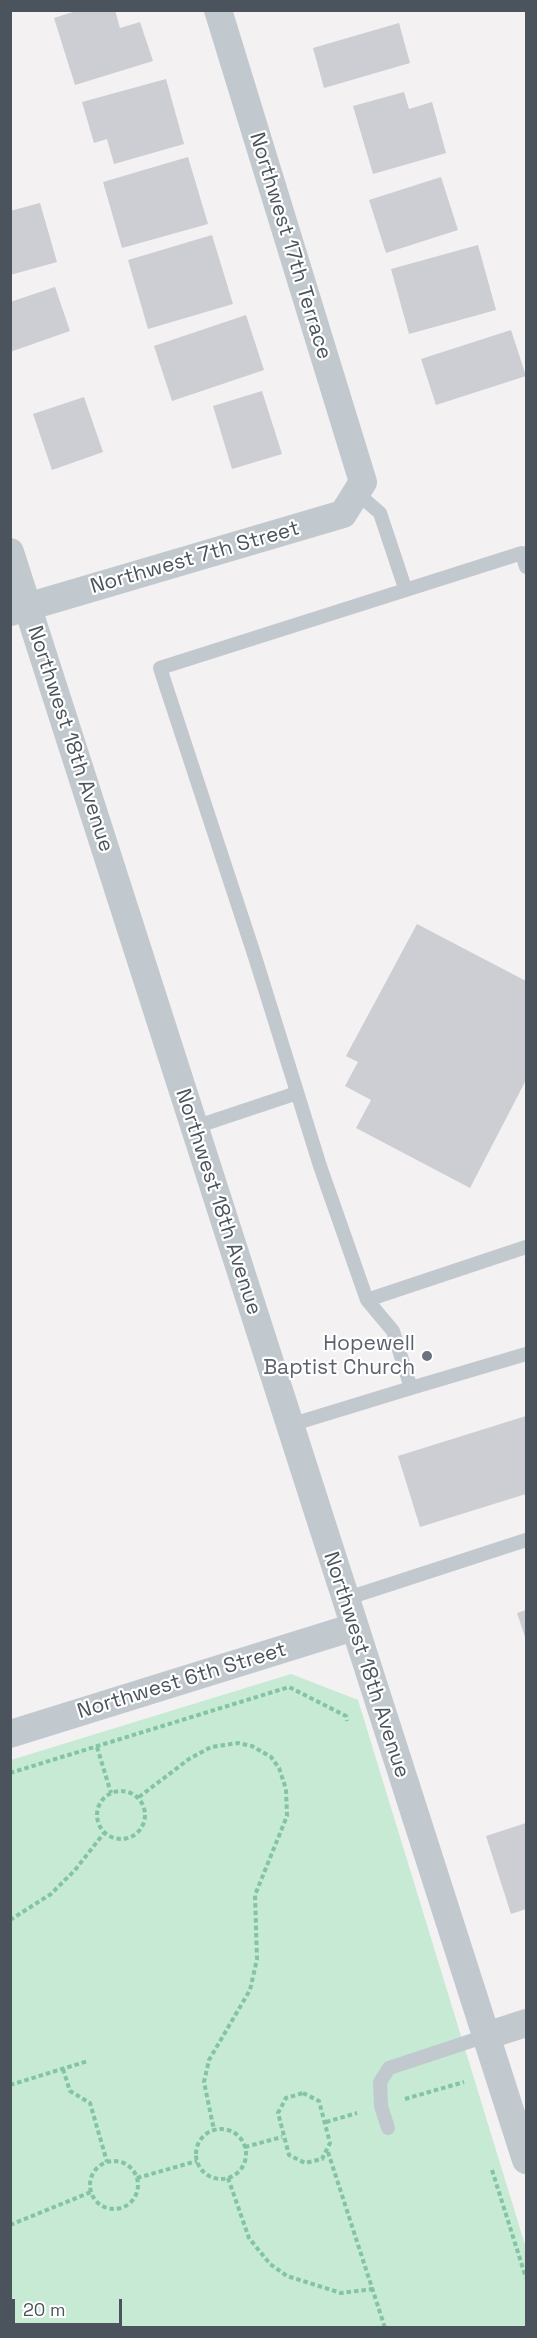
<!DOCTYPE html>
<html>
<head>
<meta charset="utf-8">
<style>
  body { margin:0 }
  #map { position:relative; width:537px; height:2338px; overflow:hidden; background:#f3f1f1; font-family:"Space Grotesk",sans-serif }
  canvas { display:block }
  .frame { position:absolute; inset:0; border:12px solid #4b545c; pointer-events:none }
  .scale { position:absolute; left:12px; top:2299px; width:110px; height:27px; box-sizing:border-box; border:3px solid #4b545c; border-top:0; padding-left:8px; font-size:18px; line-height:21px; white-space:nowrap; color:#4b545c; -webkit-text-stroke:4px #fff; paint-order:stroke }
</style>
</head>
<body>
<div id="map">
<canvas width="537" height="2338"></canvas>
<div class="frame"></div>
<div class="scale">20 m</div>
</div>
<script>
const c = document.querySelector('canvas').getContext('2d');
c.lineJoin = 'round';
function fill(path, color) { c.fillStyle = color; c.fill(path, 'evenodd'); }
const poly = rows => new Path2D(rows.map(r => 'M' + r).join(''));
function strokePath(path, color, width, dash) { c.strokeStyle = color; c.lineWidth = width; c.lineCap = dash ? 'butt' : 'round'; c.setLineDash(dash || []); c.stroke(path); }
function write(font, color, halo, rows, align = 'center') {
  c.font = font + ' "Space Grotesk",sans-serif'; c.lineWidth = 4.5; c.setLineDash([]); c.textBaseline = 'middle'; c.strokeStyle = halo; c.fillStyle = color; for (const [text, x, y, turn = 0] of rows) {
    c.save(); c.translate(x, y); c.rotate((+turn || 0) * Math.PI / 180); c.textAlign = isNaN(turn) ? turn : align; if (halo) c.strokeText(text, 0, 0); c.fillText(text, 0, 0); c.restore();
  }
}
fill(poly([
  [291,1674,358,1700,526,2248,526,2327,11,2328,11,1760]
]), '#c6ead4');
fill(poly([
  [79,10,115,10,120,28,140,22,153,61,75,85,54,18],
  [399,23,410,63,324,88,313,48],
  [166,79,184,144,114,164,107,139,94,143,82,102],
  [404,92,409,109,432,102,446,153,373,174,353,106],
  [188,157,208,224,122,248,103,182],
  [441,177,458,230,386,253,369,200],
  [40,203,57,262,10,275,10,211],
  [212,235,233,304,148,329,128,260],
  [478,245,496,310,409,334,391,269],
  [55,287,70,331,10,352,10,302],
  [246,315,264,370,172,401,154,346],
  [511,330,526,376,436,405,421,359],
  [262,391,282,454,232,469,213,406],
  [84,397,103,452,52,470,33,414],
  [417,924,526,981,526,1080,470,1188,356,1128,371,1100,345,1086,358,1062,346,1056],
  [526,1416,526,1494,420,1527,398,1456],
  [526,1610,526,1640,517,1613],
  [526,1823,526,1909,511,1914,486,1836]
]), '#ccced3');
strokePath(poly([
  [97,1747,111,1793],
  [10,1773,289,1687,346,1716,347,1721],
  '97 1815a24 24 0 1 1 48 0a24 24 0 1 1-48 0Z',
  [139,1797,189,1759,211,1747,238,1743,252,1746,271,1757,279,1768,286,1789,287,1816,255,1895,257,1959,250,1990,209,2060,204,2082,214,2130],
  [10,1920,51,1894,75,1870,104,1833],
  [63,2069,70,2091,90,2103,107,2162],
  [10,2085,88,2061],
  [303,2093,319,2101,330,2143,322,2159,305,2163,289,2155,278,2113,286,2098,303,2093],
  [405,2099,464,2082],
  [326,2122,357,2113],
  '196 2154a25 25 0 1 1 50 0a25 25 0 1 1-50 0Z',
  [245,2147,282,2137],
  [328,2152,385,2328],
  '90 2185a24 24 0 1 1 48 0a24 24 0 1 1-48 0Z',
  [492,2170,526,2278],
  [137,2178,197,2161],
  [228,2178,249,2238,270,2264,287,2276,341,2293,373,2289],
  [10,2225,91,2192]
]), '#82c4a3', 4, [4.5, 3]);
strokePath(poly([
  [357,493,380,513,405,588],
  [526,567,522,553,160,668,255,957,320,1166,367,1300,526,1247],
  [195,1127,297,1093],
  [367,1300,393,1331,411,1388,526,1354],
  [290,1425,411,1388],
  [345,1599,526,1540],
  [388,2128,381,2106,380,2082,389,2068,486,2036]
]), '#c1c8ce', 14);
strokePath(poly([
  [10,552,526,2160],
  [10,612,343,514,363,482,218,10],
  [10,1734,354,1627],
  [486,2036,526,2023]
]), '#c1c8ce', 28);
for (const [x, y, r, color] of [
  [427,1356,6,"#6b7280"]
]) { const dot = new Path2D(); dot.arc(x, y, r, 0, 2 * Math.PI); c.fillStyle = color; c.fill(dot); strokePath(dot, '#fff', 2); }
write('21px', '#4b545c', '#fff', [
  ["Northwest 17th Terrace",290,246,73],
  ["Northwest 7th Street",195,558,-16],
  ["Northwest 18th Avenue",70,739,72],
  ["Northwest 18th Avenue",218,1202,72],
  ["Northwest 18th Avenue",366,1665,72],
  ["Northwest 6th Street",182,1681,-17]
]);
write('21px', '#5b616d', '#fff', [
  ["Hopewell",415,1344],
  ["Baptist Church",415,1368]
], 'right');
</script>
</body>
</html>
